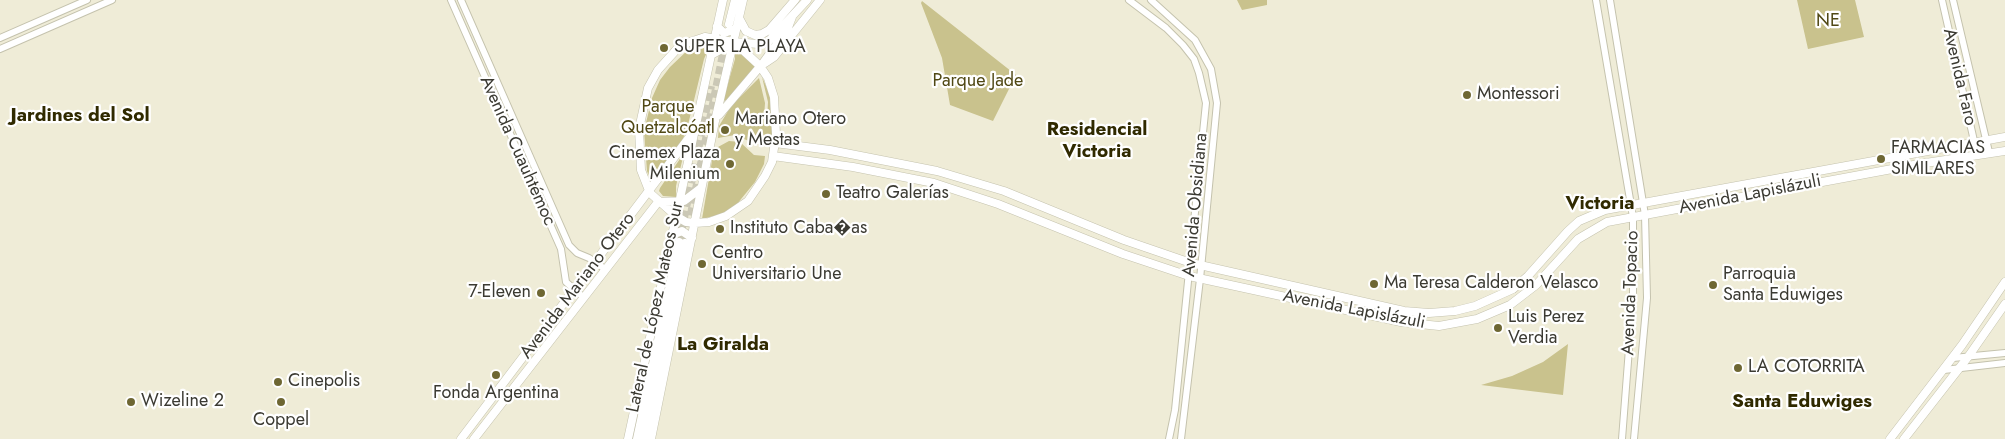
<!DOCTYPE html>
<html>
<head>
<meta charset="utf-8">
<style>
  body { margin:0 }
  canvas { display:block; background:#efecd7 }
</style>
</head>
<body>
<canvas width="2005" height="439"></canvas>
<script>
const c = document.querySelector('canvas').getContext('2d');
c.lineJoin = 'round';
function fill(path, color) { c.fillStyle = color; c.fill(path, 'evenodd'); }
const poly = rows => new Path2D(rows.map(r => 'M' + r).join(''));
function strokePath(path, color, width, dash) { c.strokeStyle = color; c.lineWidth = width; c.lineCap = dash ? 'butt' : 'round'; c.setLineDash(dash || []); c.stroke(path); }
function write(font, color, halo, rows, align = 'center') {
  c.font = font + ' Jost,sans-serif'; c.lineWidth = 4.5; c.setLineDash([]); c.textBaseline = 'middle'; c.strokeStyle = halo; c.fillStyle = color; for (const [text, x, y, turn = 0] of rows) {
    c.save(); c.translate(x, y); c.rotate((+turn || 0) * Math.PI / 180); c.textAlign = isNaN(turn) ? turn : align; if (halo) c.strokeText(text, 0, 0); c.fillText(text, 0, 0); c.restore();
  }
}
fill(poly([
  [1237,0,1267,0,1267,5,1242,10],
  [1797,0,1855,0,1864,37,1808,49],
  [922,1,1016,75,993,121,950,105,942,58,921,3],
  [702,41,711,43,704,59,687,129,682,141,652,184,647,171,644,131,652,98,660,80,670,67,691,47],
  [735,47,748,58,755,67,727,100,723,101,735,59],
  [762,77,771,97,773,131,771,139,760,146,735,135,718,138,719,126,731,106,759,78,765,103,764,118,767,119,768,102],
  [729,141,740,142,754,155,765,156,764,164,755,182,737,204,726,213,702,219,713,155,718,147],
  [684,153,676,186,676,197,663,196,659,191,660,188],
  [1568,344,1563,395,1481,385,1512,376,1543,362]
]), '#c9c28d');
strokePath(poly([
  [686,239,725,44],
  [679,242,711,86]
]), '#cbc8b6', 8, [8, 4]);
const minor = poly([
  [451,0,561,249,566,282,583,297],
  [461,0,569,245,577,253,589,258,605,269],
  [1129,0,1166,28,1183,45,1194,59,1199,73,1206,103,1175,410,1169,439],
  [1151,0,1195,40,1211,69,1217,103,1200,279,1181,439],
  [1596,0,1633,217,1633,297,1622,439],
  [1610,0,1645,215,1647,298,1634,439],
  [1942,0,1977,154],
  [1953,0,1989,152],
  [0,38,87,0],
  [0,49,112,0],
  [1953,358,2005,353],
  [1944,370,2005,363]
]);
const major = poly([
  [739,18,746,31,755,35,762,34,769,30,795,0],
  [729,24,735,0],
  [717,26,724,33,736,29],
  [705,37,734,42,760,66,768,78,774,97,776,134,772,162,765,176,748,201,726,216,709,222,695,223,686,222,676,216,650,193,641,170,639,129,648,88,658,70,677,49,687,43,705,37],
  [711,55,734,42,758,44,767,43,807,0],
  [765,63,774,57,820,0],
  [719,115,763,63,787,30,792,17],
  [775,143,830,150,937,171,1004,191,1124,240,1191,263,1404,311,1429,313,1455,311,1475,306,1513,289,1528,276,1568,231,1579,221,1605,210,2005,137],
  [773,156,853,167,934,183,998,204,1123,254,1189,276,1401,322,1439,326,1477,319,1510,305,1536,285,1578,239,1607,222,1919,164,2005,151],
  [672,235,682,231,692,238],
  [461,439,691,135],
  [474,439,658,202,684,201,701,188],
  [628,439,723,0],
  [637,439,679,242],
  [644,439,685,243],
  [651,439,715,121,743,0],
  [1890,439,1962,345,2005,282],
  [1904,439,1968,357,2005,304]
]);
strokePath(minor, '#c5c3ae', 8);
strokePath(major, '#c5c3ae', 9);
strokePath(minor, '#fff', 6);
strokePath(major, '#fff', 8);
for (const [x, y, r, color] of [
  [664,48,5,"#6e6733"],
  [1467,95,5,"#6e6733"],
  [725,130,5,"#6e6733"],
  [1881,159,5,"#6e6733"],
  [730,164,5,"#6e6733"],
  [826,194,5,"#6e6733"],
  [720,229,5,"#6e6733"],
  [702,264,5,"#6e6733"],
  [1374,284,5,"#6e6733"],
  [1713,285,5,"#6e6733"],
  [541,293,5,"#6e6733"],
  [1498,328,5,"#6e6733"],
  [1738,368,5,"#6e6733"],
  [496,375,5,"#6e6733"],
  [278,382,5,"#6e6733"],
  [131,402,5,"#6e6733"],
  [281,402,5,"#6e6733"]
]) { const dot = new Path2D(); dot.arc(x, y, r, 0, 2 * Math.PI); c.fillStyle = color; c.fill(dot); strokePath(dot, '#fff', 2); }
write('18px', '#504814', '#fff', [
  ["NE",1828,22],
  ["Parque Jade",978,82],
  ["Parque",668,108],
  ["Quetzalcóatl",668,129]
]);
write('18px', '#3b3a32', '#fff', [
  ["SUPER LA PLAYA",674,48],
  ["Montessori",1477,95],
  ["Mariano Otero",735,120],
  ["y Mestas",735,141],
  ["FARMACIAS",1891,149],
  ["SIMILARES",1891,170],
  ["Cinemex Plaza",720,154,"right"],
  ["Milenium",720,175,"right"],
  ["Teatro Galerías",836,194],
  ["Instituto Caba�as",730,229],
  ["Centro",712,254],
  ["Universitario Une",712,275],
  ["Parroquia",1723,275],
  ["Santa Eduwiges",1723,296],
  ["Ma Teresa Calderon Velasco",1384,284],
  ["7-Eleven",531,293,"right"],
  ["Luis Perez",1508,318],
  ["Verdia",1508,339],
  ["LA COTORRITA",1748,368],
  ["Cinepolis",288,382],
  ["Fonda Argentina",496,394,"center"],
  ["Wizeline 2",141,402],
  ["Coppel",281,421,"center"]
], 'left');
write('18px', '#3b3a32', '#fff', [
  ["Avenida Faro",1959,77,77],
  ["Avenida Cuauhtémoc",517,151,66],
  ["Avenida Lapislázuli",1750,195,-11],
  ["Avenida Obsidiana",1196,205,-85],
  ["Avenida Mariano Otero",578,286,-53],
  ["Avenida Topacio",1631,293,-88],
  ["Lateral de López Mateos Sur",656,307,-78],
  ["Avenida Lapislázuli",1354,310,11]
]);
write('bold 19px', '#302a00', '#fff', [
  ["Jardines del Sol",80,116],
  ["Residencial",1097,130],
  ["Victoria",1097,152],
  ["Victoria",1600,204],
  ["La Giralda",723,345],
  ["Santa Eduwiges",1802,402]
]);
</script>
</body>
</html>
